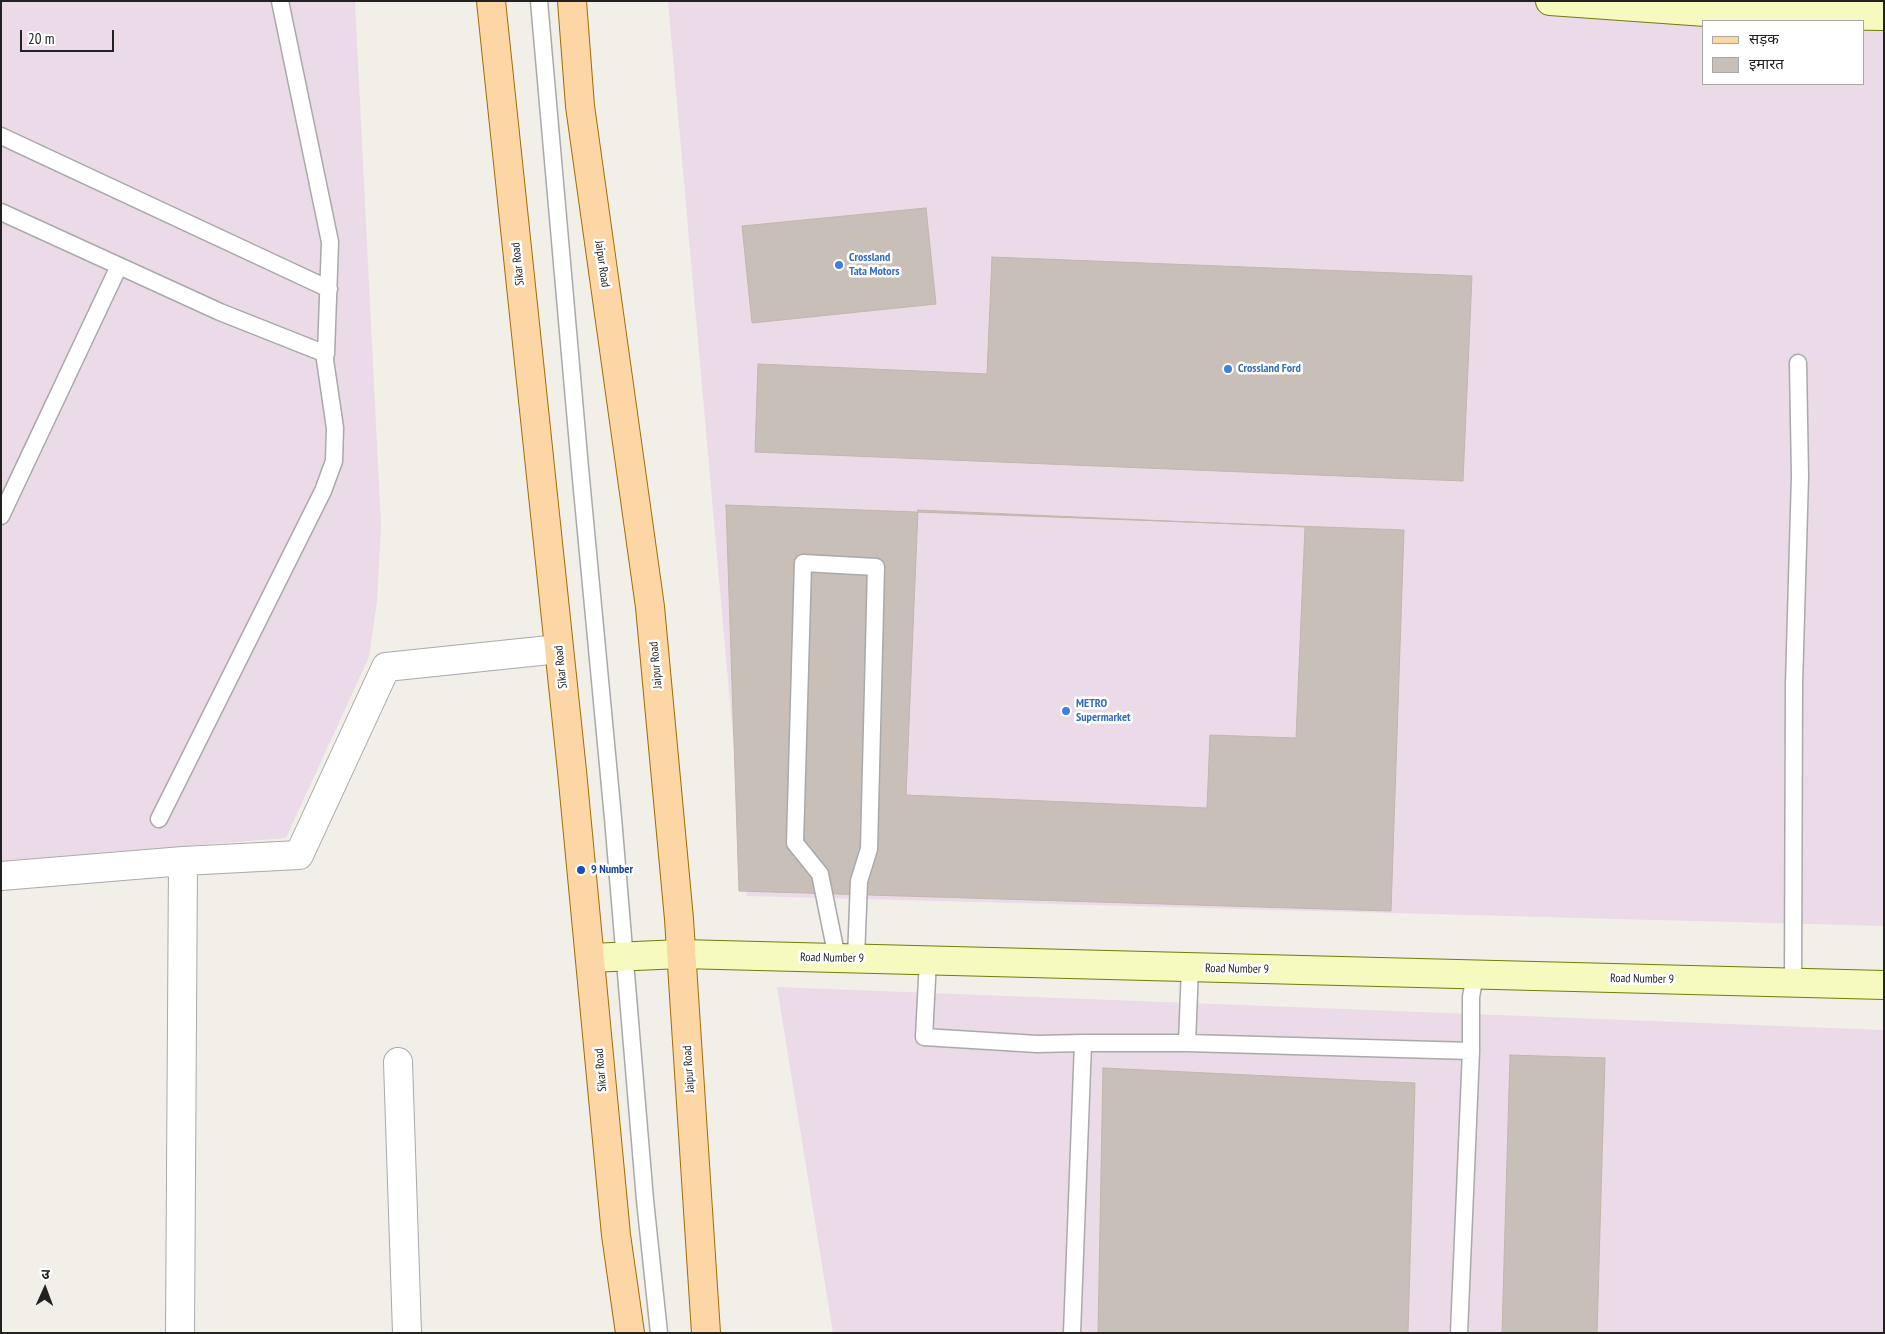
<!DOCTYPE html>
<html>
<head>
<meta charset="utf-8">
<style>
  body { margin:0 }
  #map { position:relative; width:1885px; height:1334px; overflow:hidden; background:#f2efe9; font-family:"PT Sans Narrow","Noto Sans Devanagari",sans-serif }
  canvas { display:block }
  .frame { position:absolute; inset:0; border:2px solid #222; pointer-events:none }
  .legend { position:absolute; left:1702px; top:20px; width:162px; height:65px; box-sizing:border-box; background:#fff; border:1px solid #a7a7a7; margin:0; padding:6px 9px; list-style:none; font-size:15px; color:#222 }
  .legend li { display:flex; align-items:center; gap:10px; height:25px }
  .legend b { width:25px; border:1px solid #a7a7a7 }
  .north { position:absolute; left:20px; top:1264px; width:50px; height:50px; -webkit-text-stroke:4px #fff; paint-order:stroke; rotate:2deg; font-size:14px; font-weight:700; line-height:20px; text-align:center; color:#222 }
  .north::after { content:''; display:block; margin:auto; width:18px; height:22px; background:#222; clip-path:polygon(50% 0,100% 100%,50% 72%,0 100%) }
  .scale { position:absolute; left:20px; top:30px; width:94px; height:22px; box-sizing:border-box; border:2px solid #222; border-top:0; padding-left:6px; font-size:15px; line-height:18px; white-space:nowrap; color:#222; -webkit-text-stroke:4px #fff; paint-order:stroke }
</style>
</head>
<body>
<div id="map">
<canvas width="1885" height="1334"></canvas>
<div class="frame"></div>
<ul class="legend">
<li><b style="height:6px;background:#fcd6a4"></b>सड़क</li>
<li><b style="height:14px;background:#c7bfb8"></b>इमारत</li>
</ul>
<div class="north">उ</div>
<div class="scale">20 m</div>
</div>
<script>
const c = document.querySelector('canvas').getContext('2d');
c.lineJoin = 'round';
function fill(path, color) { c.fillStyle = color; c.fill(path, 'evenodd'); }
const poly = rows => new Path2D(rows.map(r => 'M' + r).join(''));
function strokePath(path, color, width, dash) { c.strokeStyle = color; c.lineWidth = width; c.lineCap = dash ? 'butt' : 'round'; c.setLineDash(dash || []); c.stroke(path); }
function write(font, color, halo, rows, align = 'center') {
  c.font = font + ' "PT Sans Narrow",sans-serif'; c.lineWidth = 5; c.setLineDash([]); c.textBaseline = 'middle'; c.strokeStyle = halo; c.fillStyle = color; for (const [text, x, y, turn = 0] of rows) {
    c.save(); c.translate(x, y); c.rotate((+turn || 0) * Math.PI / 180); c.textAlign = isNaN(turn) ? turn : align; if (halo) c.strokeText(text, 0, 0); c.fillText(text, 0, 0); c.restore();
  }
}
fill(poly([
  [1,1,355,1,381,526,377,602,369,657,286,838,1,861],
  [668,1,1884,1,1884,926,747,896],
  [1704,21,1864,21,1864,84,1704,84],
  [777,987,1884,1030,1884,1333,833,1333]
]), '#ebdbe8');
const building = poly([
  [926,208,936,304,752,323,742,226,926,208],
  [992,257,1472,276,1463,481,755,452,758,364,987,374,992,257],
  [726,505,1404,530,1391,911,739,891,726,505],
  [918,510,1305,527,1296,738,1210,735,1207,808,906,795,918,510],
  [1510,1055,1605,1058,1597,1333,1502,1333,1510,1055],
  [1103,1068,1415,1083,1408,1333,1098,1333,1103,1068]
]);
fill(building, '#c7bfb8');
strokePath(building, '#c4b6ab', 1);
const lane = poly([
  [539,1,580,468,613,818,645,1200,659,1333],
  [1,136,329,289],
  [1,212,220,312,326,354,330,242,280,1],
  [1,516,119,266],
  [159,819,323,491,334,461,335,428,324,353],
  [837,958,820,874,795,843,803,563,876,567,869,849,859,881,856,958],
  [928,960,924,1037,1037,1044,1083,1043,1072,1333],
  [1793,983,1794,684,1800,476,1798,363],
  [1083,1043,1187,1043,1190,967],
  [1187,1043,1471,1051],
  [1459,1333,1471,1051,1471,997,1475,975]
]);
const street = poly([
  [1,876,183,861,299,855,386,667,559,649],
  [398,1062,407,1333],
  [180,1333,183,861]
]);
const secondary = poly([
  [1550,1,1734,14,1884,16],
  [590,958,681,954,1884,985]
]);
const primary = poly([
  [491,1,572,771,616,1235,630,1333],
  [572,1,580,106,650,607,679,919,706,1333]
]);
strokePath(lane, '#a9a9a9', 19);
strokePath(street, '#a9a9a9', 30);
strokePath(secondary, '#707d05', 30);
strokePath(primary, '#a06b00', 30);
strokePath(lane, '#fff', 16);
strokePath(street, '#fff', 28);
strokePath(secondary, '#f7fabf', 28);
strokePath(primary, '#fcd6a4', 28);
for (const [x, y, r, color] of [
  [839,265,5,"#3f7fe0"],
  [1228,369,5,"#3f7fe0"],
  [1066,711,5,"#3f7fe0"],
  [581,870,5,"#1a4fb4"]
]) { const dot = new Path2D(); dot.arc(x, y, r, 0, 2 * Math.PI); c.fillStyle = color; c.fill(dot); strokePath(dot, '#fff', 2); }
write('bold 12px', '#366cbe', '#fff', [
  ["Crossland",849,258],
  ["Tata Motors",849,272],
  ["Crossland Ford",1238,369],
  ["METRO",1076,704],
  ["Supermarket",1076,718]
], 'left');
write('12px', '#222', '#fff', [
  ["Sikar Road",518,264,-96],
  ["Jaipur Road",602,264,82],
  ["Jaipur Road",656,665,-95],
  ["Sikar Road",561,667,-96],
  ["Road Number 9",832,958,1],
  ["Road Number 9",1237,969,1],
  ["Road Number 9",1642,979,1],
  ["Jaipur Road",689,1069,-94],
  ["Sikar Road",601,1070,-95]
]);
write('bold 12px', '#164399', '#fff', [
  ["9 Number",591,870]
], 'left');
</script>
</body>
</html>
